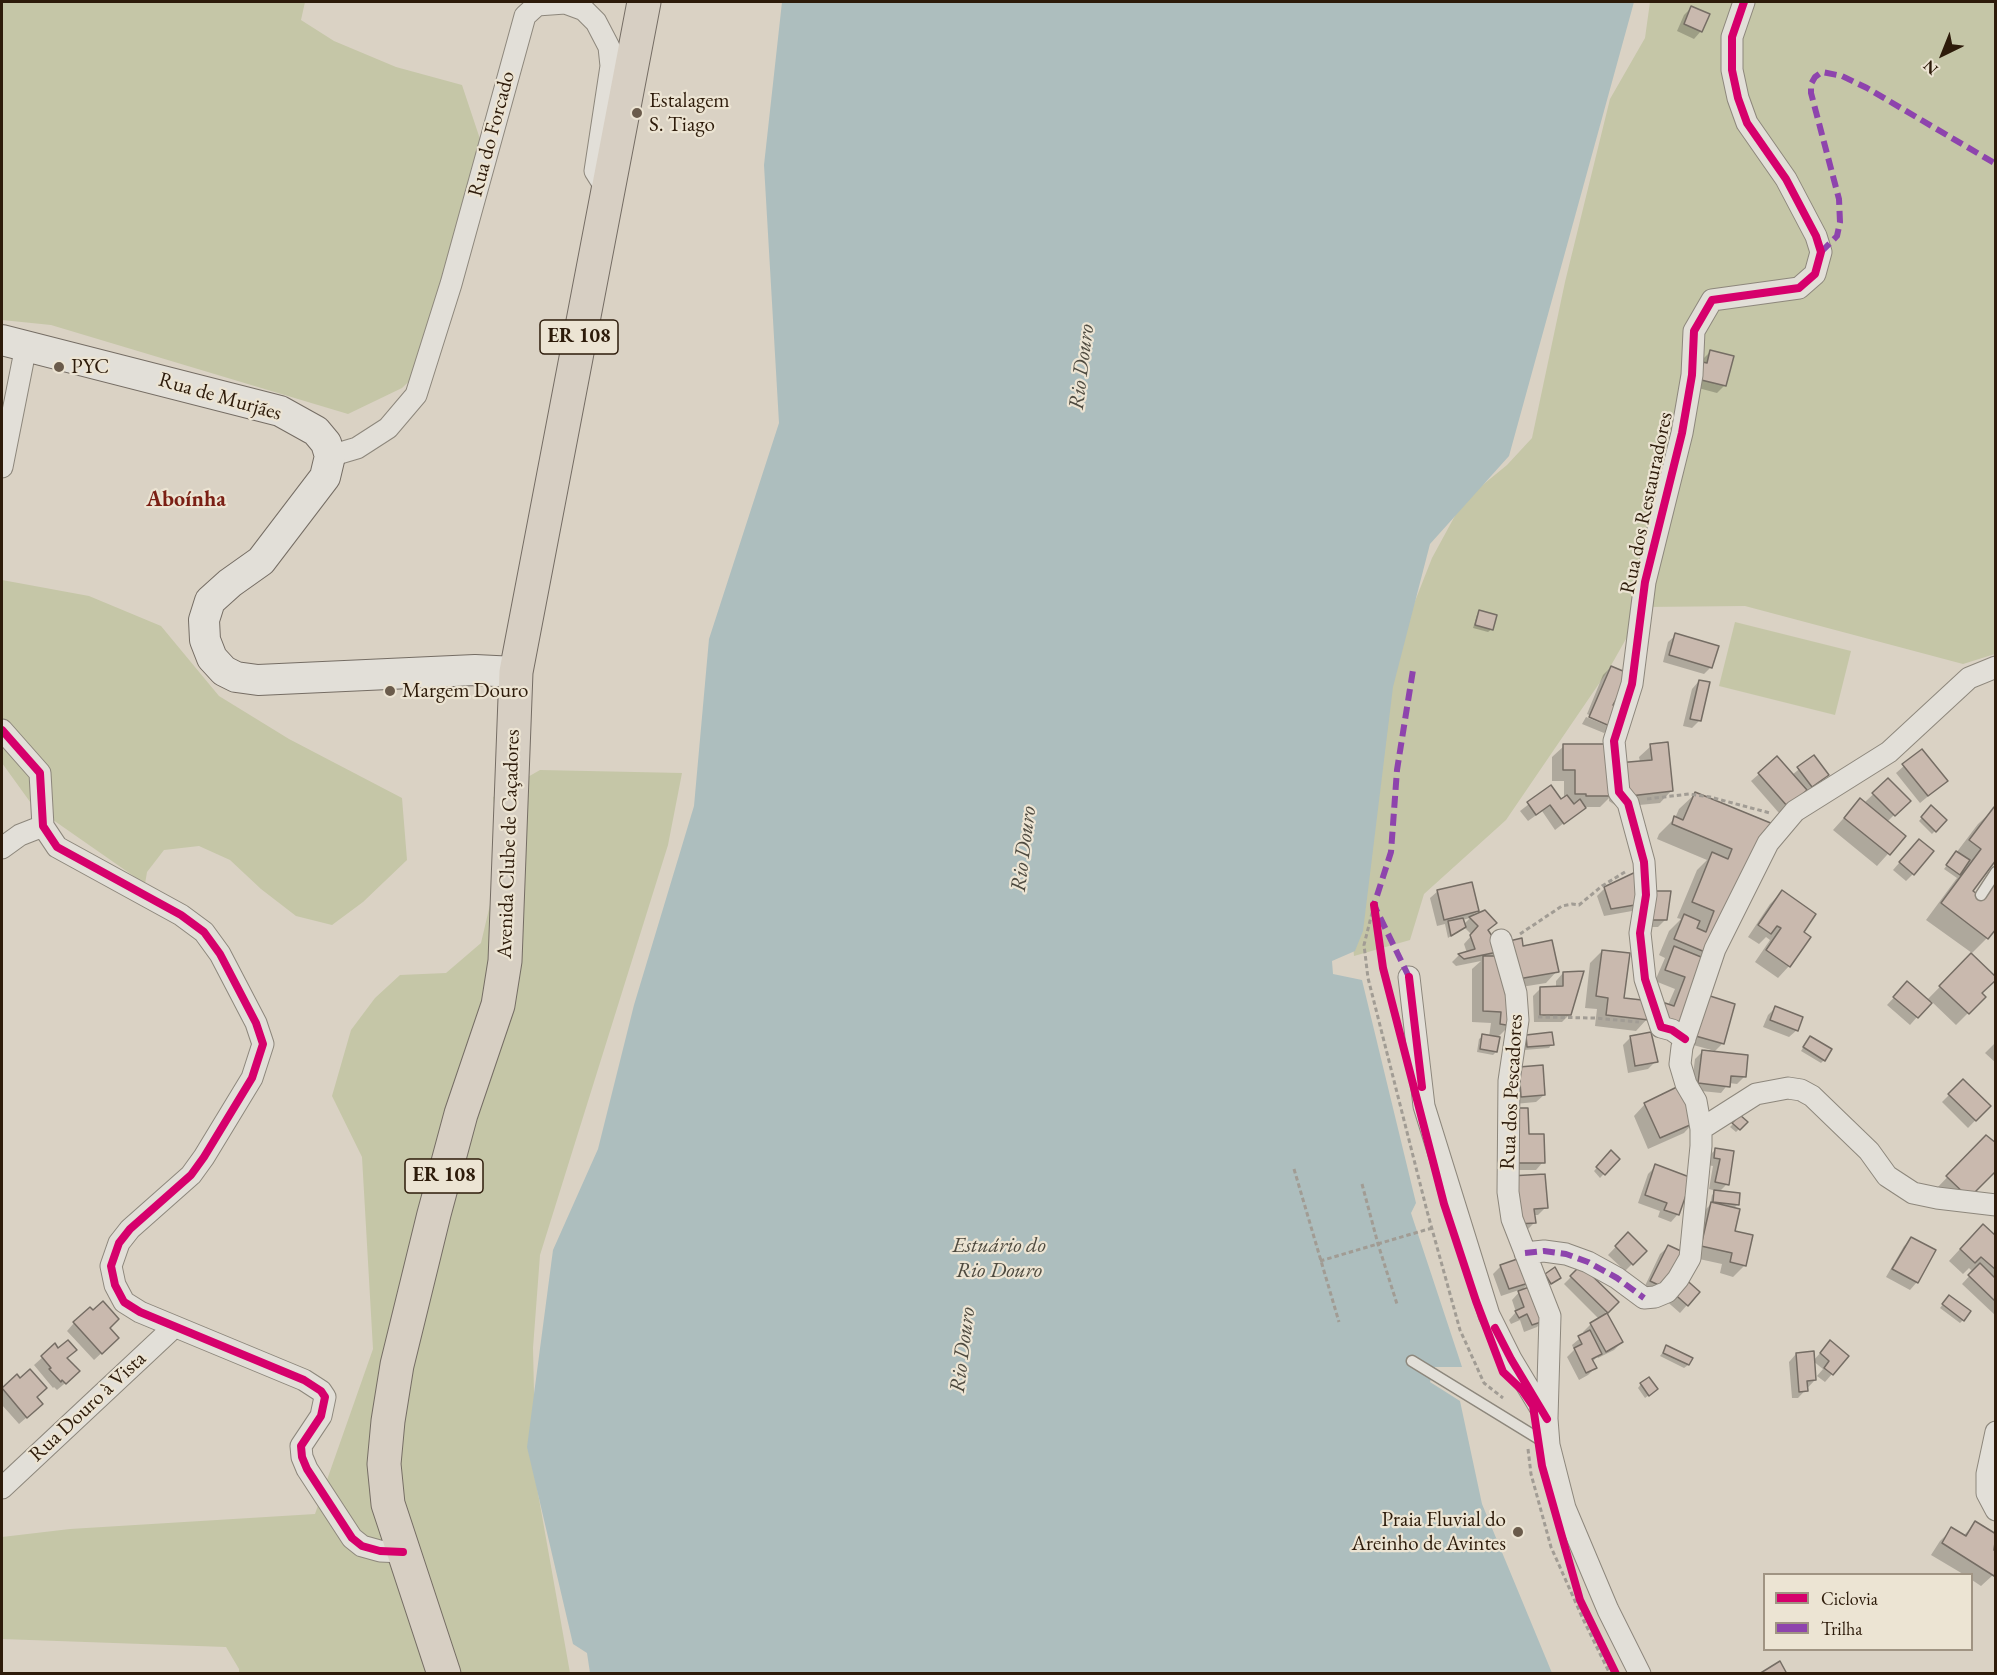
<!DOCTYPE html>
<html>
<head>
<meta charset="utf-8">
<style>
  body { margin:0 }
  #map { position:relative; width:1997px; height:1675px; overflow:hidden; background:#dad2c4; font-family:"EB Garamond",serif }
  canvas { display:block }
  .frame { position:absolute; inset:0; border:3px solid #2d1b0a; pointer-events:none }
  .legend { position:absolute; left:1763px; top:1573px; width:210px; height:78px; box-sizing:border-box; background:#ece4d3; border:2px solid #a09483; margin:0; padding:8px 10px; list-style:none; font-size:18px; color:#2d1b0a }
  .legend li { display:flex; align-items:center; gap:12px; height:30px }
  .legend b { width:30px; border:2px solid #a09483 }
  .north { position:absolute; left:1913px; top:24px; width:60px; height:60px; -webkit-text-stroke:4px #ece4d3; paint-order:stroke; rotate:223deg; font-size:16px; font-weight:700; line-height:24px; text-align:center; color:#2d1b0a }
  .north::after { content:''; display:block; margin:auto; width:21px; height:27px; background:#2d1b0a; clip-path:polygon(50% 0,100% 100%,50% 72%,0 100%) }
</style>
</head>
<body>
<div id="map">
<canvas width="1997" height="1675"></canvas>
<div class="frame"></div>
<ul class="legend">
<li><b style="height:8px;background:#d6006c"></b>Ciclovia</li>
<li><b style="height:8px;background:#8e44ad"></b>Trilha</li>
</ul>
<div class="north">N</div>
</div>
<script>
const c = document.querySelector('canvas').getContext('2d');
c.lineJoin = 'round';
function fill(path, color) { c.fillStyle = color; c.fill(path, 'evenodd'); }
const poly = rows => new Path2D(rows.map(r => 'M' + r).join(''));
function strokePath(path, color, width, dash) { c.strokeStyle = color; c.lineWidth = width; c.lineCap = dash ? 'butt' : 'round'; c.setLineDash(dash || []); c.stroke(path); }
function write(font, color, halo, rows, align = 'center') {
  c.font = font + ' "EB Garamond",serif'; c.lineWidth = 4.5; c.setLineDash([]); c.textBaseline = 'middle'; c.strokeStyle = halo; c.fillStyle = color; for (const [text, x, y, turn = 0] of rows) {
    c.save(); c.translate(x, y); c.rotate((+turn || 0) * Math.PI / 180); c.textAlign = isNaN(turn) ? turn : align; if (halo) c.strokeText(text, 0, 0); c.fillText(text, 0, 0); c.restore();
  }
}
fill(poly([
  [2,2,305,2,301,20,334,41,396,67,462,85,480,139,436,356,402,388,348,414,51,325,2,320],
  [1650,2,1995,2,1995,654,1963,664,1745,606,1644,607,1609,669,1506,820,1424,894,1410,940,1354,956,1353,945,1394,630,1408,619,1432,558,1463,501,1507,465,1532,438,1565,282,1610,99,1645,38],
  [2,580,89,596,161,626,219,696,289,739,402,798,407,860,363,902,332,925,296,916,261,889,230,860,199,846,164,850,147,872,145,884,33,806,2,763],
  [1735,622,1851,651,1835,715,1719,686],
  [540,770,682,773,668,845,540,1255,533,1348,536,1482,570,1673,239,1673,239,1669,226,1647,2,1639,2,1537,70,1529,315,1514,373,1349,362,1157,332,1096,351,1030,375,998,400,975,446,973,481,943,501,858,493,797]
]), '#c5c6a7');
fill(poly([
  [782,2,1634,2,1509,456,1430,544,1393,687,1363,931,1355,951,1332,961,1333,974,1362,980,1416,1203,1411,1213,1462,1367,1435,1367,1430,1382,1460,1401,1482,1504,1552,1673,590,1673,587,1653,573,1644,527,1447,553,1250,598,1149,634,1005,694,806,709,639,779,423,764,165]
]), '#adbebe');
fill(poly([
  [1692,7,1701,31,1694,39,1677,31,1684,15],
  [1711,351,1725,385,1717,393,1687,385,1703,359],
  [1480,611,1492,629,1488,632,1473,628,1477,615],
  [1676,635,1711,667,1704,674,1663,662,1668,642],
  [1611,667,1611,706,1610,724,1587,714,1603,675],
  [1699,681,1700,720,1692,728,1683,726,1692,689],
  [1586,717,1610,727,1604,733,1582,724],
  [1564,746,1611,770,1640,762,1639,757,1651,746,1671,791,1660,803,1618,807,1609,801,1609,798,1600,807,1584,807,1555,830,1542,811,1528,821,1520,811,1551,787,1561,801,1564,799,1564,781,1552,781,1552,757],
  [1921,751,1938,788,1920,803,1896,773],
  [1814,757,1827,775,1804,794,1803,792,1779,813,1751,781,1759,774,1792,775],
  [1888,780,1908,801,1887,822,1904,836,1877,866,1833,830,1860,800,1864,803],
  [1695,794,1771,825,1673,1038,1649,1029,1654,1016,1668,1005,1675,989,1655,981,1665,958,1659,955,1669,931,1681,919,1677,918,1697,870,1707,860,1657,839,1659,834,1675,818,1679,809],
  [1931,807,1945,820,1932,834,1919,821],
  [1994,809,1971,891,1978,896,1987,938,1972,953,1926,920,1957,878,1944,869,1978,824],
  [1912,848,1913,874,1906,881,1893,870],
  [1640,871,1639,900,1647,892,1669,893,1666,919,1658,927,1647,927,1648,898,1645,898,1644,927,1639,927,1640,903,1632,911,1604,916,1597,896,1605,888],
  [1438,891,1477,911,1470,918,1462,920,1463,925,1470,918,1484,912,1487,931,1499,950,1522,948,1557,971,1546,983,1509,989,1510,1025,1498,1037,1496,1052,1493,1055,1477,1052,1479,1039,1483,1036,1489,1037,1491,1023,1472,1022,1472,969,1481,961,1456,966,1452,962,1459,955,1467,953,1464,944,1472,935,1464,927,1448,938,1445,924,1437,926,1430,898],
  [1782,892,1802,932,1789,966,1778,978,1755,962,1770,940,1766,937,1759,944,1748,937,1770,904],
  [1602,951,1623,999,1647,1019,1636,1031,1595,1026,1597,1009,1585,1008,1590,963],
  [1971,955,1980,993,1984,997,1956,1025,1931,1001,1910,1025,1887,1005,1900,991,1927,1000],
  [1563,973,1570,1014,1562,1022,1534,1022,1533,996,1541,988,1556,988,1556,981],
  [1708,997,1723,1043,1715,1051,1686,1043],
  [1775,1008,1797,1030,1789,1037,1763,1027,1768,1015],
  [1527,1036,1552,1044,1549,1048,1524,1050,1523,1039],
  [1631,1037,1656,1061,1648,1069,1628,1073,1623,1045],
  [1807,1041,1824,1060,1821,1063,1801,1051],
  [1996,1042,1996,1063,1985,1053],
  [1702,1052,1744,1077,1737,1084,1729,1083,1721,1093,1691,1090,1695,1059],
  [1519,1069,1544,1095,1536,1102,1514,1104],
  [1963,1081,1989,1106,1968,1128,1942,1102],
  [1645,1104,1695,1121,1684,1133,1648,1149,1634,1116],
  [1740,1117,1746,1122,1736,1132,1730,1127],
  [1527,1136,1543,1162,1536,1170,1505,1170],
  [1986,1137,1957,1209,1936,1189],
  [1716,1149,1733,1152,1727,1184,1719,1192,1738,1204,1733,1209,1733,1232,1745,1265,1733,1277,1720,1273,1722,1264,1690,1257,1700,1215,1710,1205,1712,1195,1716,1191,1709,1189,1713,1166,1707,1165,1708,1157],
  [1611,1152,1618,1159,1600,1178,1594,1171],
  [1656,1166,1678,1214,1671,1222,1658,1217,1660,1211,1638,1203,1648,1174],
  [1504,1185,1546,1207,1538,1215,1533,1215,1534,1223,1527,1230],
  [1628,1234,1645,1251,1625,1271,1608,1255],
  [1971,1237,1996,1238,1996,1316,1962,1284,1973,1272,1969,1268,1963,1274,1949,1261],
  [1912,1239,1917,1282,1910,1290,1886,1277,1904,1246],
  [1668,1247,1664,1287,1644,1288,1660,1254],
  [1522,1259,1530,1282,1520,1292,1545,1319,1537,1327,1524,1332,1520,1320,1511,1324,1509,1320,1516,1312,1512,1300,1522,1289,1501,1296,1493,1274,1501,1266],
  [1581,1267,1617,1302,1605,1313,1622,1342,1614,1350,1598,1358,1597,1357,1592,1362,1595,1368,1588,1375,1579,1380,1567,1357,1574,1350,1572,1345,1585,1334,1583,1332,1591,1324,1599,1319,1564,1284],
  [1674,1285,1687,1305,1680,1313,1663,1298],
  [1946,1300,1963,1320,1960,1323,1940,1308],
  [74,1323,108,1328,109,1346,94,1360,67,1331],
  [1830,1342,1832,1374,1825,1382,1817,1376,1823,1369,1813,1361],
  [55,1346,66,1359,70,1379,57,1390,54,1387,53,1388,34,1365],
  [1667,1347,1691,1358,1688,1365,1684,1368,1660,1356],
  [1796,1354,1815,1380,1798,1398,1792,1398,1789,1362],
  [17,1376,36,1397,34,1411,19,1424,2,1405,2,1390],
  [1641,1384,1653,1392,1645,1398,1638,1388],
  [1976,1523,1996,1536,1996,1545,1992,1551,1993,1575,1981,1586,1972,1580,1972,1574,1963,1574,1931,1555,1940,1541,1952,1529,1963,1536]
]), '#0003');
const building = poly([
  [1691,6,1710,14,1702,32,1684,24,1691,6],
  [1710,350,1734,356,1726,386,1693,378,1698,361,1707,363,1710,350],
  [1479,610,1497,615,1493,630,1475,625,1479,610],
  [1675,633,1719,646,1712,668,1669,655,1675,633],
  [1611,666,1630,674,1613,705,1620,708,1612,727,1589,717,1611,666],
  [1699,680,1710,682,1701,721,1690,719,1699,680],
  [1668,742,1673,791,1630,796,1617,763,1652,760,1650,744,1668,742],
  [1563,744,1613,744,1613,796,1586,796,1586,794,1575,794,1575,770,1563,770,1563,744],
  [1922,749,1948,781,1928,796,1902,764,1922,749],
  [1814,755,1829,775,1812,787,1797,767,1814,755],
  [1777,756,1807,790,1788,807,1758,773,1777,756],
  [1888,778,1911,801,1895,816,1872,793,1888,778],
  [1551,785,1561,799,1567,795,1574,804,1580,799,1586,808,1564,824,1550,805,1536,815,1527,802,1551,785],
  [1695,792,1773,824,1712,955,1674,939,1684,914,1700,921,1697,928,1706,932,1714,911,1692,902,1712,852,1728,859,1732,849,1672,824,1674,816,1683,820,1695,792],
  [1860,798,1906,836,1890,855,1844,818,1860,798],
  [1931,805,1947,820,1936,832,1921,817,1931,805],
  [1994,807,1996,808,1996,860,1973,891,1980,896,1996,876,1996,929,1988,939,1941,903,1981,849,1969,840,1994,807],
  [1919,839,1934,851,1914,875,1899,862,1919,839],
  [1956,851,1970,860,1960,875,1946,865,1956,851],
  [1642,869,1641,904,1611,909,1604,887,1642,869],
  [1472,882,1479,911,1444,920,1437,890,1472,882],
  [1782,890,1816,914,1804,932,1811,937,1790,967,1766,950,1781,928,1777,926,1771,934,1758,925,1782,890],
  [1647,891,1671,891,1667,920,1646,920,1647,891],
  [1485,910,1497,923,1488,930,1502,951,1464,959,1458,954,1475,949,1470,935,1478,926,1469,917,1485,910],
  [1463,918,1466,927,1451,936,1448,921,1463,918],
  [1522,938,1523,946,1552,940,1559,972,1518,979,1505,942,1522,938],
  [1674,946,1711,961,1686,1027,1660,1017,1665,1003,1674,1006,1685,977,1665,970,1674,946],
  [1602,950,1630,953,1624,998,1651,1001,1649,1020,1606,1015,1608,998,1596,996,1602,950],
  [1971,953,1996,977,1996,980,1982,993,1986,997,1969,1014,1939,986,1971,953],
  [1483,956,1502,956,1512,1026,1500,1024,1501,1012,1483,1011,1483,956],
  [1584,971,1571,1015,1540,1015,1540,987,1563,986,1563,972,1584,971],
  [1907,981,1932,1003,1918,1018,1893,997,1907,981],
  [1707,995,1735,1004,1724,1044,1692,1035,1707,995],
  [1775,1006,1803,1017,1798,1031,1770,1020,1775,1006],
  [1552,1032,1554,1045,1527,1047,1526,1035,1552,1032],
  [1651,1032,1658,1062,1635,1066,1630,1036,1651,1032],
  [1482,1034,1500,1037,1497,1052,1480,1049,1482,1034],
  [1810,1036,1832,1049,1825,1061,1803,1047,1810,1036],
  [1702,1050,1748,1055,1746,1077,1731,1076,1730,1087,1698,1083,1702,1050],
  [1543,1065,1545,1095,1521,1097,1519,1067,1543,1065],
  [1963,1079,1991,1106,1976,1121,1948,1094,1963,1079],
  [1681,1085,1697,1122,1660,1138,1644,1103,1681,1085],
  [1511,1108,1528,1108,1529,1134,1544,1134,1545,1163,1512,1163,1511,1108],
  [1740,1115,1748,1122,1740,1130,1732,1123,1740,1115],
  [1986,1135,1996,1143,1996,1171,1969,1198,1946,1176,1986,1135],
  [1715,1148,1734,1151,1729,1185,1715,1182,1720,1159,1714,1158,1715,1148],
  [1611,1150,1620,1159,1605,1175,1596,1167,1611,1150],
  [1655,1164,1692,1178,1679,1215,1664,1210,1667,1203,1645,1195,1655,1164],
  [1545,1174,1548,1208,1534,1209,1536,1223,1516,1224,1510,1176,1545,1174],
  [1714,1190,1740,1193,1739,1205,1713,1202,1714,1190],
  [1711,1202,1740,1209,1735,1231,1753,1235,1746,1266,1730,1262,1732,1253,1701,1246,1711,1202],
  [1983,1224,1996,1236,1996,1270,1981,1257,1975,1263,1960,1249,1983,1224],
  [1628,1232,1647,1251,1633,1265,1615,1246,1628,1232],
  [1911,1237,1936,1250,1918,1283,1892,1269,1911,1237],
  [1668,1245,1683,1252,1665,1288,1650,1281,1668,1245],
  [1523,1257,1532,1282,1509,1289,1500,1265,1523,1257],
  [1980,1263,1996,1279,1996,1302,1968,1275,1980,1263],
  [1581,1265,1619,1302,1608,1313,1570,1276,1581,1265],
  [1555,1267,1561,1278,1551,1284,1545,1274,1555,1267],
  [1682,1276,1700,1292,1688,1306,1670,1290,1682,1276],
  [1532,1286,1547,1320,1532,1325,1527,1314,1519,1318,1515,1311,1524,1307,1518,1291,1532,1286],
  [1949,1295,1971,1311,1964,1321,1942,1304,1949,1295],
  [103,1301,119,1319,110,1328,119,1338,102,1354,73,1322,90,1307,93,1310,103,1301],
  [1607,1313,1623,1342,1606,1352,1590,1323,1607,1313],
  [1590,1330,1602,1354,1592,1359,1597,1368,1586,1373,1574,1348,1582,1344,1578,1336,1590,1330],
  [68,1340,77,1350,67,1358,80,1371,66,1384,62,1380,61,1382,49,1369,51,1368,41,1356,55,1343,58,1348,68,1340],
  [1830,1340,1849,1356,1833,1375,1824,1368,1829,1361,1820,1353,1830,1340],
  [1666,1345,1693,1358,1689,1365,1663,1353,1666,1345],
  [1814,1351,1816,1380,1807,1381,1808,1391,1799,1392,1796,1353,1814,1351],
  [30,1369,47,1388,37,1397,43,1404,27,1418,2,1388,17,1374,20,1378,30,1369],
  [1649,1377,1658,1389,1649,1396,1640,1383,1649,1377],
  [1975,1521,1996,1534,1994,1550,1996,1551,1996,1573,1994,1576,1942,1543,1951,1527,1966,1536,1975,1521],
  [1780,1661,1787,1674,1759,1674,1780,1661]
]);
fill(building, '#c9b9ae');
strokePath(building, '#756d64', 1.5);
const lane = poly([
  [1981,895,1996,872],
  [1412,1361,1549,1445]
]);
const street = poly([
  [330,456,357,448,388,428,416,395,451,284,525,16,537,5,565,3,584,10,596,22,609,47,611,66,595,171,607,190],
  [2,467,26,346],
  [2,730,40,773,43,826,57,847,181,915,204,932,220,954,256,1023,263,1044,252,1078,204,1157,191,1175,130,1229,119,1243,111,1266,115,1285,124,1302,140,1312,304,1380,321,1391,325,1397,321,1416,301,1446,302,1457,307,1469,352,1538,362,1546,380,1551,403,1552],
  [2,848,20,835,43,826],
  [1501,940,1516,993,1518,1020,1509,1081,1508,1192,1512,1219,1550,1316,1547,1418],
  [1409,977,1424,1106,1489,1315,1511,1359,1547,1419,1549,1445,1565,1508,1608,1610,1640,1674],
  [1685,1039,1672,1030,1661,1027,1645,979,1640,933,1646,895,1644,862,1628,803,1619,792,1614,741,1632,684,1645,582,1682,433,1692,375,1694,331,1712,300,1799,288,1815,274,1821,252,1816,236,1786,179,1747,123,1738,98,1732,70,1732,37,1744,2],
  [1701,1129,1756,1094,1788,1088,1801,1090,1812,1096,1869,1151,1887,1176,1913,1193,1937,1198,1996,1205],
  [1525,1253,1544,1251,1566,1254,1588,1262,1617,1278,1644,1298,1655,1297,1667,1292,1678,1279,1690,1258,1701,1146,1701,1129,1696,1101,1686,1084,1680,1064,1682,1047,1715,949,1768,843,1795,811,1889,752,1969,678,1996,667],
  [1996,1432,1987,1474,1987,1493,1996,1510],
  [2,1488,174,1327]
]);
const secondary = poly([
  [2,340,280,411,316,431,326,443,330,456,325,477,261,561,230,583,210,601,204,620,205,640,212,658,224,671,236,677,258,680,475,670,516,672]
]);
const primary = poly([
  [444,1674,388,1504,384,1464,388,1421,397,1365,434,1214,461,1114,498,1005,505,961,516,672,644,2]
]);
strokePath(lane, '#8d877c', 13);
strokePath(street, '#8d877c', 23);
strokePath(secondary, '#756d64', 32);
strokePath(primary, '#756d64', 35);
strokePath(poly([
  [1647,799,1689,794,1710,797,1770,813],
  [1374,905,1364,945,1368,978,1427,1211,1460,1330,1484,1383,1503,1398],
  [1520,934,1562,906,1572,904,1579,905,1602,886,1625,872],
  [1538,1017,1594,1018,1639,1022],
  [1294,1169,1339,1322],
  [1362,1184,1378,1244,1397,1304],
  [1320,1261,1432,1228],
  [1528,1449,1531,1474,1551,1547,1583,1619,1610,1674]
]), '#a19c94', 3, [4.5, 3]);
strokePath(lane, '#e2dfd8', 10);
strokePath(street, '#e2dfd8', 21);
strokePath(secondary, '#e2dfd8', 30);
strokePath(primary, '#d7cfc3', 33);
strokePath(poly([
  [1821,252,1837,236,1840,222,1839,199,1811,93,1811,84,1815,77,1822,72,1842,76,1867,88,1996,164],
  [1409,977,1374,905,1391,852,1397,770,1413,670],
  [1525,1253,1544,1251,1566,1254,1588,1262,1617,1278,1644,1298]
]), '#8e44ad', 6, [12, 6]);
strokePath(poly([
  [2,730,40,773,43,826,57,847,181,915,204,932,220,954,256,1023,263,1044,252,1078,204,1157,191,1175,130,1229,119,1243,111,1266,115,1285,124,1302,140,1312,304,1380,321,1391,325,1397,321,1416,301,1446,302,1457,307,1469,352,1538,362,1546,380,1551,403,1552],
  [1374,905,1383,968,1444,1204,1476,1301,1503,1372,1522,1390,1533,1406,1542,1466,1580,1600,1616,1674],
  [1409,977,1422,1087],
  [1685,1039,1672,1030,1661,1027,1645,979,1640,933,1646,895,1644,862,1628,803,1619,792,1614,741,1632,684,1645,582,1682,433,1692,375,1694,331,1712,300,1799,288,1815,274,1821,252,1816,236,1786,179,1747,123,1738,98,1732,70,1732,37,1744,2],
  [1495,1328,1511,1359,1547,1419]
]), '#d6006c', 8);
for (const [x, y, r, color] of [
  [637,113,6,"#6a5b4b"],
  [59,367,6,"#6a5b4b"],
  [390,691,6,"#6a5b4b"],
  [1518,1532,6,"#6a5b4b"]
]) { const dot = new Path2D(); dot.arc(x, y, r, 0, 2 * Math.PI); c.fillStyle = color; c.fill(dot); strokePath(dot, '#ece4d3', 2); }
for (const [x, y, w] of [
  [579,337,78],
  [444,1176,78]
]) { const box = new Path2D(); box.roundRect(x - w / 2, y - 17, w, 34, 4.5); c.fillStyle = '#ece4d3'; c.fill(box); strokePath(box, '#2d1b0a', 1.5); }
write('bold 20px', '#2d1b0a', null, [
  ["ER 108",579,337],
  ["ER 108",444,1176]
]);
write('21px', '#2d1b0a', '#ece4d3', [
  ["Estalagem",649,101],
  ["S. Tiago",649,125],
  ["PYC",71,367],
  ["Margem Douro",402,691],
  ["Praia Fluvial do",1506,1520,"right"],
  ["Areinho de Avintes",1506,1544,"right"]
], 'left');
write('21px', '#2d1b0a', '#ece4d3', [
  ["Rua do Forcado",492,134,-75],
  ["Rua de Murjães",220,397,16],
  ["Rua dos Restauradores",1647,503,-78],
  ["Avenida Clube de Caçadores",509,844,-88],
  ["Rua dos Pescadores",1512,1092,-87],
  ["Rua Douro à Vista",88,1407,-43]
]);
write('italic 22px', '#4e4a3f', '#ece4d3', [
  ["Rio Douro",1082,367,-83],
  ["Rio Douro",1024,849,-83],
  ["Estuário do",999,1246],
  ["Rio Douro",999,1271],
  ["Rio Douro",963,1350,-83]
]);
write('bold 22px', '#7a1f14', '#ece4d3', [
  ["Aboínha",186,500]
]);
</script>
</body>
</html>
